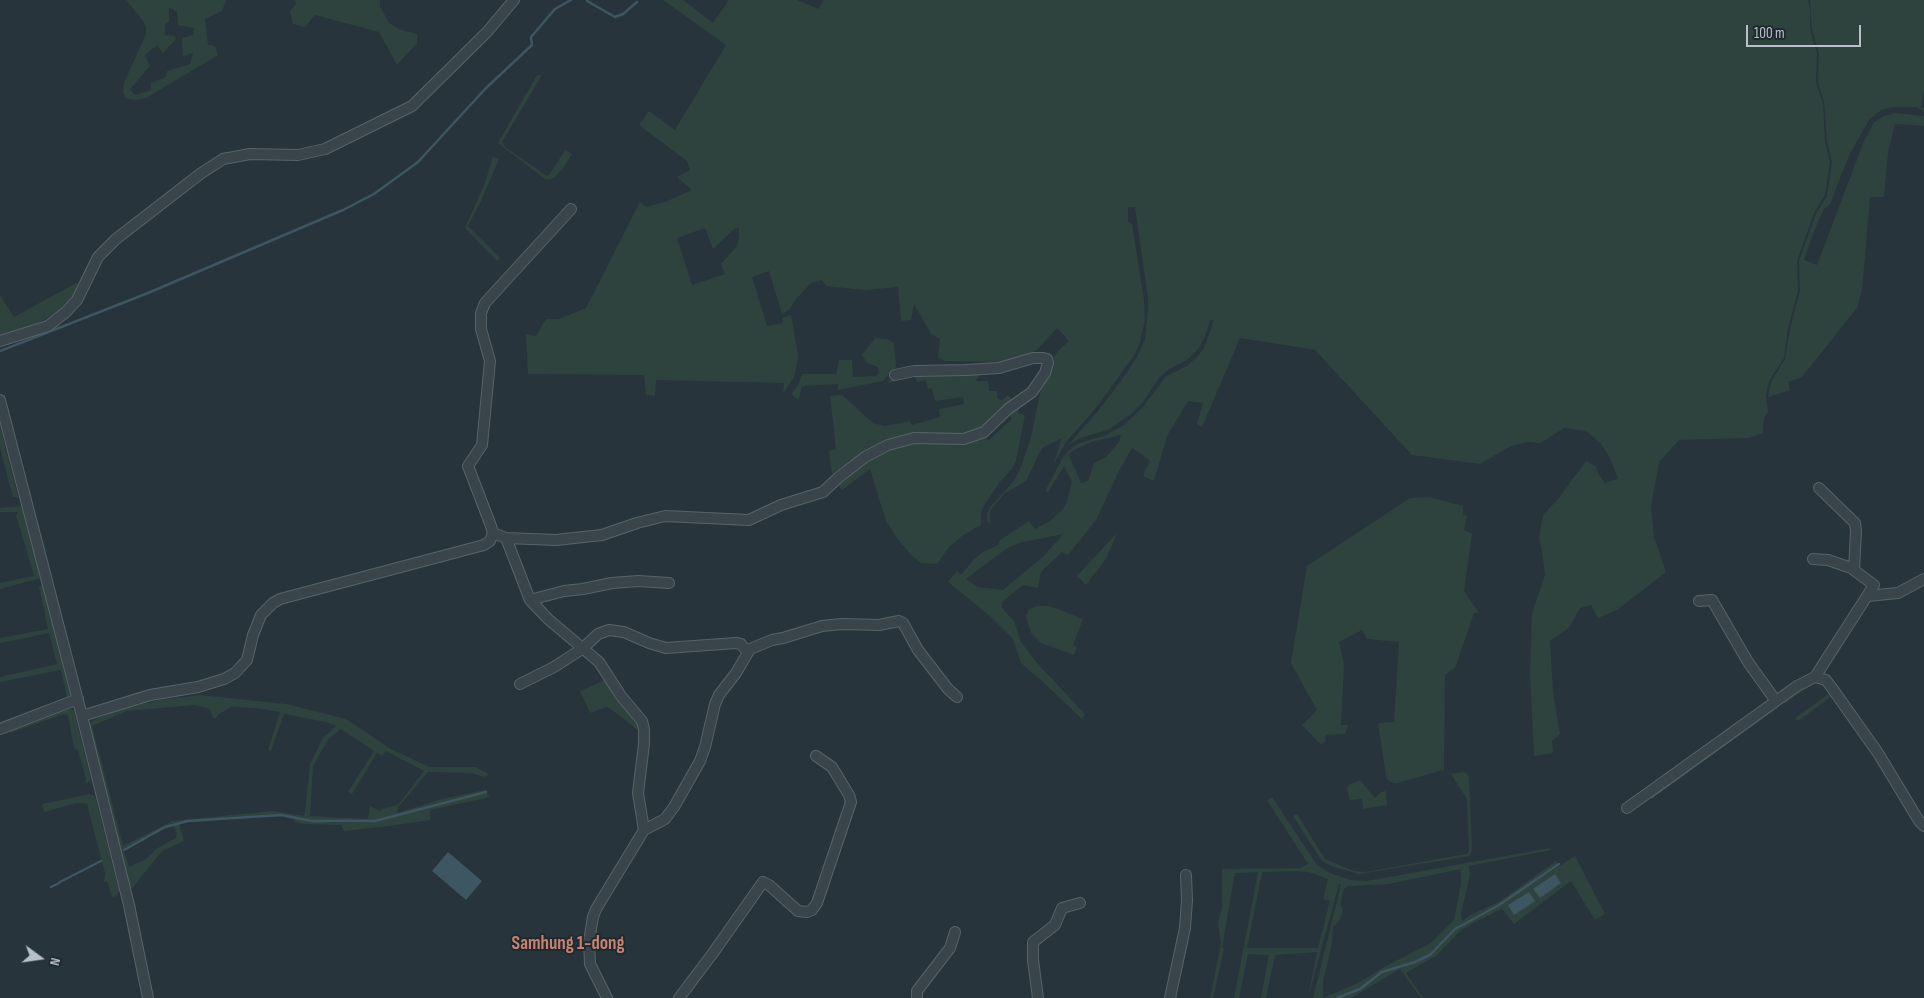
<!DOCTYPE html>
<html>
<head>
<meta charset="utf-8">
<style>
  body { margin:0 }
  #map { position:relative; width:1924px; height:998px; overflow:hidden; background:#27343b; font-family:"Sofia Sans Condensed",sans-serif }
  canvas { display:block }
  .north { position:absolute; left:15px; top:933px; width:50px; height:50px; -webkit-text-stroke:4px #1f2a30; paint-order:stroke; rotate:104deg; font-size:14px; font-weight:700; line-height:20px; text-align:center; color:#b6c0c6 }
  .north::after { content:''; display:block; margin:auto; width:18px; height:22px; background:#b6c0c6; clip-path:polygon(50% 0,100% 100%,50% 72%,0 100%) }
  .scale { position:absolute; left:1746px; top:25px; width:115px; height:22px; box-sizing:border-box; border:2px solid #b6c0c6; border-top:0; padding-left:6px; font-size:15px; line-height:18px; white-space:nowrap; color:#b6c0c6; -webkit-text-stroke:4px #1f2a30; paint-order:stroke }
</style>
</head>
<body>
<div id="map">
<canvas width="1924" height="998"></canvas>
<div class="north">N</div>
<div class="scale">100 m</div>
</div>
<script>
const c = document.querySelector('canvas').getContext('2d');
c.lineJoin = 'round';
function fill(path, color) { c.fillStyle = color; c.fill(path, 'evenodd'); }
const poly = rows => new Path2D(rows.map(r => 'M' + r).join(''));
function strokePath(path, color, width, dash) { c.strokeStyle = color; c.lineWidth = width; c.lineCap = dash ? 'butt' : 'round'; c.setLineDash(dash || []); c.stroke(path); }
function write(font, color, halo, rows, align = 'center') {
  c.font = font + ' "Sofia Sans Condensed",sans-serif'; c.lineWidth = 4; c.setLineDash([]); c.textBaseline = 'middle'; c.strokeStyle = halo; c.fillStyle = color; for (const [text, x, y, turn = 0] of rows) {
    c.save(); c.translate(x, y); c.rotate((+turn || 0) * Math.PI / 180); c.textAlign = isNaN(turn) ? turn : align; if (halo) c.strokeText(text, 0, 0); c.fillText(text, 0, 0); c.restore();
  }
}
fill(poly([
  [126,0,226,0,222,11,205,19,208,45,215,46,218,55,146,98,136,100,128,99,125,97,123,91,124,83,146,34,146,27,142,19],
  [169,7,177,12,178,25,194,28,193,35,182,38,183,56,193,53,190,64,167,71,166,77,151,83,151,90,135,95,130,89,150,66,145,55,157,45,163,53,176,39,175,36,165,35,165,24,169,22],
  [295,0,380,0,380,6,389,23,401,30,417,34,417,43,397,65,379,32,315,15,305,27,293,24,290,11,296,4],
  [663,0,683,0,713,23,729,0,797,0,819,9,823,0,1808,0,1810,9,1810,29,1817,54,1816,82,1823,103,1825,142,1830,162,1825,195,1814,213,1797,261,1798,291,1788,328,1784,358,1769,381,1766,396,1768,412,1765,416,1763,424,1763,433,1748,438,1679,440,1659,462,1651,507,1654,537,1666,572,1617,610,1598,618,1591,605,1580,608,1569,628,1550,641,1553,692,1560,734,1552,741,1553,753,1534,756,1530,675,1532,613,1545,575,1542,551,1539,538,1543,515,1558,499,1586,461,1596,466,1599,475,1605,483,1618,479,1610,458,1602,445,1586,431,1564,428,1541,443,1528,442,1511,446,1480,464,1412,455,1315,350,1240,338,1202,427,1197,424,1203,403,1188,401,1167,436,1154,481,1143,476,1150,460,1132,448,1119,471,1096,520,1068,555,1062,552,1041,572,1038,588,1023,585,1002,602,1002,608,1014,621,1021,642,1037,663,1085,714,1082,719,1043,682,1021,663,1013,639,990,616,948,582,957,571,961,575,974,559,983,552,998,545,1000,540,1029,521,1035,529,1050,521,1063,509,1067,502,1072,482,1064,466,1048,492,1045,491,1064,455,1077,444,1106,435,1124,425,1143,407,1166,376,1187,366,1197,357,1204,348,1214,320,1210,320,1205,337,1198,349,1187,360,1166,371,1159,378,1143,402,1131,414,1110,429,1081,438,1068,445,1098,411,1123,378,1137,357,1145,339,1148,308,1148,299,1135,207,1128,207,1128,222,1132,224,1144,300,1145,320,1140,342,1135,354,1096,408,1066,442,1053,465,1062,438,1042,448,1026,481,1005,493,996,503,990,511,990,525,987,521,987,514,990,507,1014,481,1021,467,1031,437,1042,383,1051,362,1058,351,1069,341,1057,328,1038,349,1024,356,1004,362,945,361,938,357,940,339,931,334,914,304,911,320,901,321,898,287,866,290,826,286,822,280,811,283,796,299,790,309,782,314,769,271,752,277,767,326,783,323,782,318,791,315,797,349,798,358,794,377,783,394,784,383,656,380,655,396,646,395,644,375,528,374,526,334,536,336,546,319,559,319,586,308,640,202,646,207,665,202,692,190,677,177,690,170,687,161,639,125,649,111,675,130,726,45],
  [705,228,713,249,734,229,739,228,739,237,737,246,721,264,725,274,692,285,677,238],
  [1121,435,1119,442,1106,457,1094,463,1088,481,1081,483,1069,455,1072,451,1091,442],
  [1063,534,1045,555,1003,590,978,587,966,579,1006,549,1019,543],
  [1810,0,1924,0,1924,91,1921,108,1924,108,1924,111,1917,107,1892,107,1881,110,1870,119,1850,153,1830,204,1824,209,1814,231,1804,260,1817,265,1864,141,1874,122,1884,116,1895,113,1924,116,1924,126,1895,124,1888,152,1884,197,1870,197,1862,290,1857,308,1802,377,1788,382,1790,390,1768,397,1771,382,1785,359,1790,329,1800,291,1799,261,1816,214,1827,196,1832,162,1827,141,1824,102,1818,82,1819,54,1812,29],
  [537,75,542,75,502,142,505,147,547,176,550,174,565,150,572,154,564,167,555,177,550,179,545,179,498,143],
  [493,157,499,159,481,201,468,226,500,258,497,261,465,228,485,183],
  [76,283,81,284,76,293,60,311,38,323,4,335,0,335,0,295,14,317],
  [875,338,887,339,894,343,896,367,883,381,838,390,838,384,802,386,799,399,791,395,799,383,802,374,836,374,839,360,852,360,853,377,876,376,879,373,878,367,867,363,862,355],
  [910,374,980,374,976,381,988,381,989,391,997,391,998,399,1002,400,1008,395,1012,400,1010,405,981,431,969,436,915,434,844,466,832,474,829,451,836,449,830,396,842,395,873,423,885,426,910,421,912,425,940,417,939,409,964,404,963,397,935,401,932,388,928,389,926,380,917,382,915,376,888,383,889,380],
  [1019,405,1018,413,1025,415,1016,461,1012,469,999,483,983,507,981,514,981,525,962,536,949,547,937,564,921,563,912,556,896,537,886,521,870,469,842,490,838,485,869,458,909,441,982,436,989,440,1012,419,1008,414],
  [0,426,18,497,13,497,9,482,0,447],
  [1429,497,1463,506,1463,515,1467,516,1464,530,1472,534,1464,591,1479,613,1474,613,1455,668,1445,675,1444,770,1397,783,1393,783,1387,779,1386,775,1378,723,1394,722,1399,642,1367,639,1362,630,1339,642,1344,664,1341,725,1348,725,1345,734,1326,735,1325,741,1321,745,1302,725,1317,710,1291,663,1307,566,1410,498],
  [22,506,41,578,0,589,0,583,34,576,16,515,18,512,0,512,0,508],
  [1117,533,1106,559,1086,585,1077,576],
  [44,585,71,697,61,703,62,700,67,698,61,670,0,682,0,677,57,664,49,633,0,643,0,638,48,629,39,586],
  [1037,606,1050,606,1083,619,1073,645,1077,647,1074,655,1041,643,1031,633,1026,616,1029,609],
  [607,679,638,720,640,732,611,709,606,707,590,713,580,691],
  [1813,681,1816,681,1827,686,1865,740,1863,742,1832,696,1798,721,1795,718,1830,693,1826,687,1816,682,1785,703,1783,702],
  [200,695,286,704,346,719,391,749,429,767,476,767,488,774,485,777,471,773,428,772,398,807,397,813,442,799,485,790,486,792,374,821,312,820,294,817,270,815,188,821,173,823,123,849,129,867,146,859,156,849,176,838,177,833,173,825,179,824,184,841,162,851,130,891,90,728,90,723,98,718,121,709,159,700],
  [195,705,210,709,213,718,216,718,219,714,231,707,255,708,280,712,268,750,271,751,284,714,326,722,336,726,323,738,310,764,305,813,303,816,272,811,172,821,123,846,92,726,127,711],
  [341,729,374,751,348,792,352,794,377,753,382,756,386,751,424,771,398,805,382,809,380,811,370,806,368,819,310,816,313,766,329,738],
  [69,707,74,711,91,780,86,784,86,779,78,750,74,748,68,715,64,714,10,733,9,730],
  [1462,772,1466,773,1469,777,1472,851,1469,856,1359,874,1331,866,1321,860,1293,816,1297,814,1325,859,1354,871,1365,872,1467,854,1469,851,1467,799,1451,774],
  [1360,780,1375,798,1381,792,1386,791,1387,805,1363,809,1362,799,1350,800,1347,789,1349,785],
  [486,793,490,797,430,810,430,820,389,826,344,831,341,825,304,824,295,822,293,818,307,821,336,823,375,822],
  [90,794,95,796,119,891,116,896,112,897,107,881,104,882,105,873,87,804,77,803,44,812,42,804],
  [1272,797,1317,865,1330,873,1351,880,1367,881,1550,848,1551,850,1469,866,1470,875,1461,913,1462,921,1472,914,1499,902,1556,861,1558,864,1499,904,1459,925,1429,955,1415,962,1382,972,1359,989,1334,998,1313,998,1341,885,1339,884,1308,998,1317,952,1275,955,1266,998,1261,998,1269,955,1248,954,1239,998,1234,998,1258,872,1235,873,1222,948,1224,949,1213,998,1210,998,1221,943,1218,922,1222,908,1222,869,1300,868,1308,864,1267,800],
  [1461,869,1461,884,1454,920,1431,943,1384,967,1358,983,1323,998,1323,982,1332,943,1333,927,1340,920,1343,910,1340,904,1344,889,1348,886,1389,884],
  [1295,871,1309,872,1328,879,1323,899,1330,901,1318,948,1247,948,1262,872],
  [1575,856,1605,914,1595,920,1571,881,1514,924,1502,909,1473,923,1459,932,1437,955,1406,973,1423,998,1421,998,1400,969,1351,998,1338,998,1360,990,1383,973,1415,963,1430,956,1455,930,1499,905]
]), '#2f433e');
fill(poly([
  [1776,708,1777,708,1651,799,1651,797],
  [448,852,482,881,466,900,432,871],
  [1555,874,1561,883,1540,898,1533,889],
  [1529,892,1535,901,1514,915,1508,905]
]), '#3e5562');
strokePath(poly([
  [587,1,615,17,623,14,637,2],
  [0,351,148,293,343,210,374,194,418,162,486,88,532,45,531,37,555,9,571,0],
  [124,850,165,827,188,821,281,815,312,821,375,821,486,792],
  [60,882,101,861],
  [51,887,59,883],
  [1337,998,1360,989,1382,972,1415,962,1430,955,1455,929,1499,905,1559,864]
]), '#3e5562', 2.5);
const minor = poly([
  [0,341,48,326,66,312,77,300,98,257,116,239,200,174,223,159,250,154,298,155,325,149,412,106,487,32,514,0],
  [0,400,82,716,129,905,148,998],
  [1819,488,1855,523,1856,531,1854,570],
  [493,533,506,538,556,540,602,535,637,523,665,516,749,520,781,505,823,492,839,477,865,457,888,445,914,438,964,439,984,432,1008,409,1032,392,1045,373,1048,363,1047,359,1043,358,1033,358,999,368,966,370,914,371,895,375],
  [506,538,530,600,548,619,599,662,621,696,642,721,644,729,644,744,638,793,644,830],
  [1813,559,1828,560,1851,568,1874,585,1867,596],
  [530,600,564,591,583,589,612,583,638,581,669,583],
  [1699,601,1712,600,1748,662,1776,701],
  [1815,677,1867,596,1898,593,1924,579],
  [520,684,554,667,582,649,598,634,609,630,624,632,649,643,666,648,736,643,741,644,747,652],
  [82,716,150,695,198,687,224,679,235,673,247,660,253,635,261,615,273,603,280,599,484,545,490,541,493,533,491,526,468,466,482,445,490,361,481,329,481,313,485,303,571,209],
  [0,729,78,699],
  [1627,808,1797,686,1815,677,1826,680,1832,688,1878,753,1919,821,1924,826],
  [607,998,590,964,589,941,593,917,596,909,644,830,665,819,674,807,700,761,705,747,715,704,719,695,736,673,750,649,772,640,783,638,822,626,842,624,879,625,899,621,903,623,918,650,948,689,957,697],
  [679,998,713,953,763,882,769,885,798,911,807,912,812,910,817,903,851,802,849,795,832,767,816,756],
  [917,998,917,991,950,948,955,932],
  [1038,998,1033,960,1033,942,1055,925,1062,908,1080,903],
  [1170,998,1185,928,1187,900,1186,875]
]);
strokePath(minor, '#586369', 12);
strokePath(minor, '#3a454b', 10);
write('bold 19px', '#c8826f', '#1f2a30', [
  ["Samhung 1-dong",568,944]
]);
</script>
</body>
</html>
